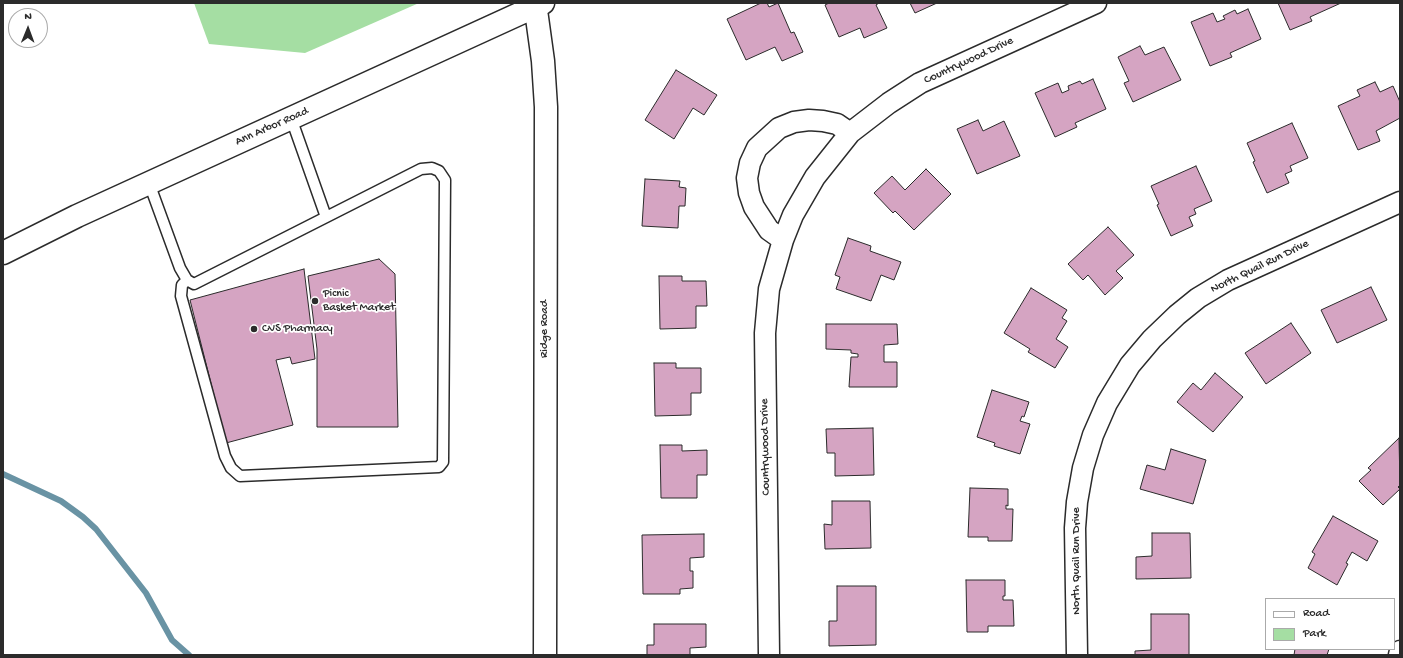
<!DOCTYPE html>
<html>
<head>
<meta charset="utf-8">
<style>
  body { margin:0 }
  #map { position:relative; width:1403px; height:658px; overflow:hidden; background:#fff; font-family:"Gochi Hand",sans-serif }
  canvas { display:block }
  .frame { position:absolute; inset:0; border:4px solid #2b2b2b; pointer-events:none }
  .legend { position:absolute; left:1265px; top:598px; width:130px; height:52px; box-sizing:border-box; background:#fff; border:1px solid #aaa; margin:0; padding:5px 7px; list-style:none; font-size:12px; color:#2b2b2b }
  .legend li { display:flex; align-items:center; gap:8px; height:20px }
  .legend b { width:20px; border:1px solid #aaa }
  .north { position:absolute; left:8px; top:8px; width:40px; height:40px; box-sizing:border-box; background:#fff; border:1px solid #aaa; border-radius:50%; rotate:1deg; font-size:11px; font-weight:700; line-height:16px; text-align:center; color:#2b2b2b }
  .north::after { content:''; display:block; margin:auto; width:14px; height:18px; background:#2b2b2b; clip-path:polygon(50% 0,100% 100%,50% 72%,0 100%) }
</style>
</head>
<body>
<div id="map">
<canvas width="1403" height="658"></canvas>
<div class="frame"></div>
<ul class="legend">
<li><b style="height:5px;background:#fff"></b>Road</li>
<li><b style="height:11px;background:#a5dea3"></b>Park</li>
</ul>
<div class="north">N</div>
</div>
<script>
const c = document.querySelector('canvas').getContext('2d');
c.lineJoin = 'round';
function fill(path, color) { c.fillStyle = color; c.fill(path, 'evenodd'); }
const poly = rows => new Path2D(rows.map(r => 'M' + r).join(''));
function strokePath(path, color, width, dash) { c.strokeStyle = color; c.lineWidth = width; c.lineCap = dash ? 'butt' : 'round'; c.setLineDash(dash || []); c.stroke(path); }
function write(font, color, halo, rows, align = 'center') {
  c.font = font + ' "Gochi Hand",sans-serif'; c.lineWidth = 3.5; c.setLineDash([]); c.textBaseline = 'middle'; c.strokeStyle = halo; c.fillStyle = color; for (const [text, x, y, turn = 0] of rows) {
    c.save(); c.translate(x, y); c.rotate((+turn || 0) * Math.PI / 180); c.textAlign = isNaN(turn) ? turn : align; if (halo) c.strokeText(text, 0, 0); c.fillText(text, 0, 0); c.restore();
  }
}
fill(poly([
  [194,3,419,3,305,53,209,44]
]), '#a5dea3');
strokePath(poly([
  [3,474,61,501,83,517,96,529,146,593,172,640,189,655]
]), '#6993a4', 6);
const building = poly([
  [761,3,767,3,769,7,778,3,791,33,794,32,803,52,782,61,775,47,746,60,727,19,761,3],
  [829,3,879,3,876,5,887,28,864,38,860,28,839,37,825,5,829,3],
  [910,3,937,3,915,13,910,3],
  [1278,3,1341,3,1310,17,1312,21,1290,30,1278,3],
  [1248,9,1261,39,1230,53,1232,57,1210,66,1191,22,1213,13,1217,22,1225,19,1223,16,1235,10,1237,14,1248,9],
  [1140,46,1145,55,1164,47,1181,80,1133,102,1124,83,1129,81,1118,57,1140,46],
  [676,70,717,95,704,115,693,108,674,139,645,120,676,70],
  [1093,79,1106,109,1075,123,1077,127,1055,137,1035,93,1058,83,1062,93,1069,90,1068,86,1080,81,1082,84,1093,79],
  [1375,82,1380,92,1393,86,1400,102,1400,118,1376,131,1380,141,1358,150,1338,106,1360,96,1357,90,1375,82],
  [978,120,983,131,1004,121,1020,156,977,174,957,129,978,120],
  [1292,123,1308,158,1290,166,1292,171,1285,174,1289,183,1267,193,1253,162,1255,161,1247,143,1292,123],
  [1196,166,1212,201,1194,209,1196,214,1189,217,1193,226,1171,236,1157,205,1159,204,1151,186,1196,166],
  [926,169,951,194,914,230,895,211,893,213,874,193,892,176,905,190,926,169],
  [645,179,680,181,679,187,686,188,685,206,679,206,678,228,642,226,645,179],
  [1108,227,1134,255,1116,271,1123,278,1105,295,1088,275,1083,280,1068,264,1108,227],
  [848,238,871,246,870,251,901,262,894,280,881,275,871,301,836,289,840,277,835,275,848,238],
  [379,259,395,274,398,427,317,427,317,349,308,276,379,259],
  [304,269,315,359,292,364,290,357,276,360,293,425,226,443,190,300,304,269],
  [659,276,682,276,682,281,706,281,707,306,696,306,696,328,660,329,659,276],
  [1371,287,1387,320,1337,343,1321,310,1371,287],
  [1031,288,1067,310,1062,318,1067,321,1056,339,1068,347,1055,368,1028,352,1030,349,1004,333,1031,288],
  [1291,323,1311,353,1266,384,1245,353,1291,323],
  [826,324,897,324,898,344,884,345,884,362,897,362,897,387,849,387,851,357,858,357,858,354,851,353,851,350,826,349,826,324],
  [654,363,676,363,676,368,701,368,701,393,691,393,691,415,655,416,654,363],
  [1215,373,1243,397,1213,432,1177,402,1193,383,1201,390,1215,373],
  [992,390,1029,402,1024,417,1022,416,1020,421,1030,424,1020,454,994,446,995,443,977,437,992,390],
  [873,428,874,475,835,476,835,453,827,453,826,429,873,428],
  [1399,438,1400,485,1398,487,1400,489,1383,505,1359,481,1371,470,1368,468,1399,438],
  [660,445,682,445,682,451,707,450,707,475,697,475,697,498,661,498,660,445],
  [1171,449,1206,460,1193,504,1140,489,1147,465,1165,470,1171,449],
  [970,488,1008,489,1008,506,1006,505,1006,509,1013,509,1012,541,988,541,988,537,968,537,970,488],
  [832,501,870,501,871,548,825,549,824,524,832,525,832,501],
  [1333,516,1378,541,1367,561,1352,552,1346,563,1348,564,1337,585,1308,568,1315,554,1312,552,1333,516],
  [1152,533,1190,533,1191,578,1136,579,1136,557,1152,556,1152,533],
  [704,534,704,557,690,558,690,571,693,571,693,588,680,589,680,594,643,594,642,535,704,534],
  [966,580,1005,580,1005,596,1003,596,1003,600,1013,600,1014,626,988,626,988,632,967,632,966,580],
  [837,586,876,586,876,645,829,646,829,621,837,621,837,586],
  [1151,614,1189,614,1189,655,1135,655,1135,651,1151,650,1151,614],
  [654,624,706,624,706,647,690,648,690,655,647,655,647,645,654,645,654,624],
  [1295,649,1329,649,1327,655,1294,655,1295,649]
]);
fill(building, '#d5a4c2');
strokePath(building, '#2b2b2b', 1);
const lane = poly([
  [291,118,326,217],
  [149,183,180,268,187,280,194,284,421,169,432,168,439,171,445,180,443,462,439,467,240,476,231,468,225,456,181,296,182,285,187,280]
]);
const street = poly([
  [783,240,769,230,754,207,749,193,747,178,750,163,757,148,779,128,794,122,809,120,823,121,837,124,850,133],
  [769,655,765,333,769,289,783,240,793,215,815,177,850,133,889,103,920,83,1096,3],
  [1077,655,1075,528,1077,502,1083,468,1093,435,1107,403,1130,365,1152,339,1177,315,1198,298,1228,280,1400,202],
  [1399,655,1400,651]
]);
const secondary = poly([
  [535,3,543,61,546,107,545,655],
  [3,253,77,216,543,3]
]);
strokePath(lane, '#2b2b2b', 13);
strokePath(street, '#2b2b2b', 23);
strokePath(secondary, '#2b2b2b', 25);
strokePath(lane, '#fff', 10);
strokePath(street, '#fff', 20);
strokePath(secondary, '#fff', 22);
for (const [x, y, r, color] of [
  [315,301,4,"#2b2b2b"],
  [254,329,4,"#2b2b2b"]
]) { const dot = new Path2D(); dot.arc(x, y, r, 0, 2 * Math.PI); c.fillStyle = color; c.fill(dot); strokePath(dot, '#fff', 1.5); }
write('12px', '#2b2b2b', '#fff', [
  ["Countrywood Drive",969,61,-25],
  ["Ann Arbor Road",272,127,-24],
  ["North Quail Run Drive",1260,267,-26],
  ["Ridge Road",545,329,-90],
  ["Countrywood Drive",766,447,-91],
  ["North Quail Run Drive",1077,561,-90]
]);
write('12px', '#2b2b2b', '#fff', [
  ["Picnic",323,294],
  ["Basket Market",323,308],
  ["CVS Pharmacy",262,329]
], 'left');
</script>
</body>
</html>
